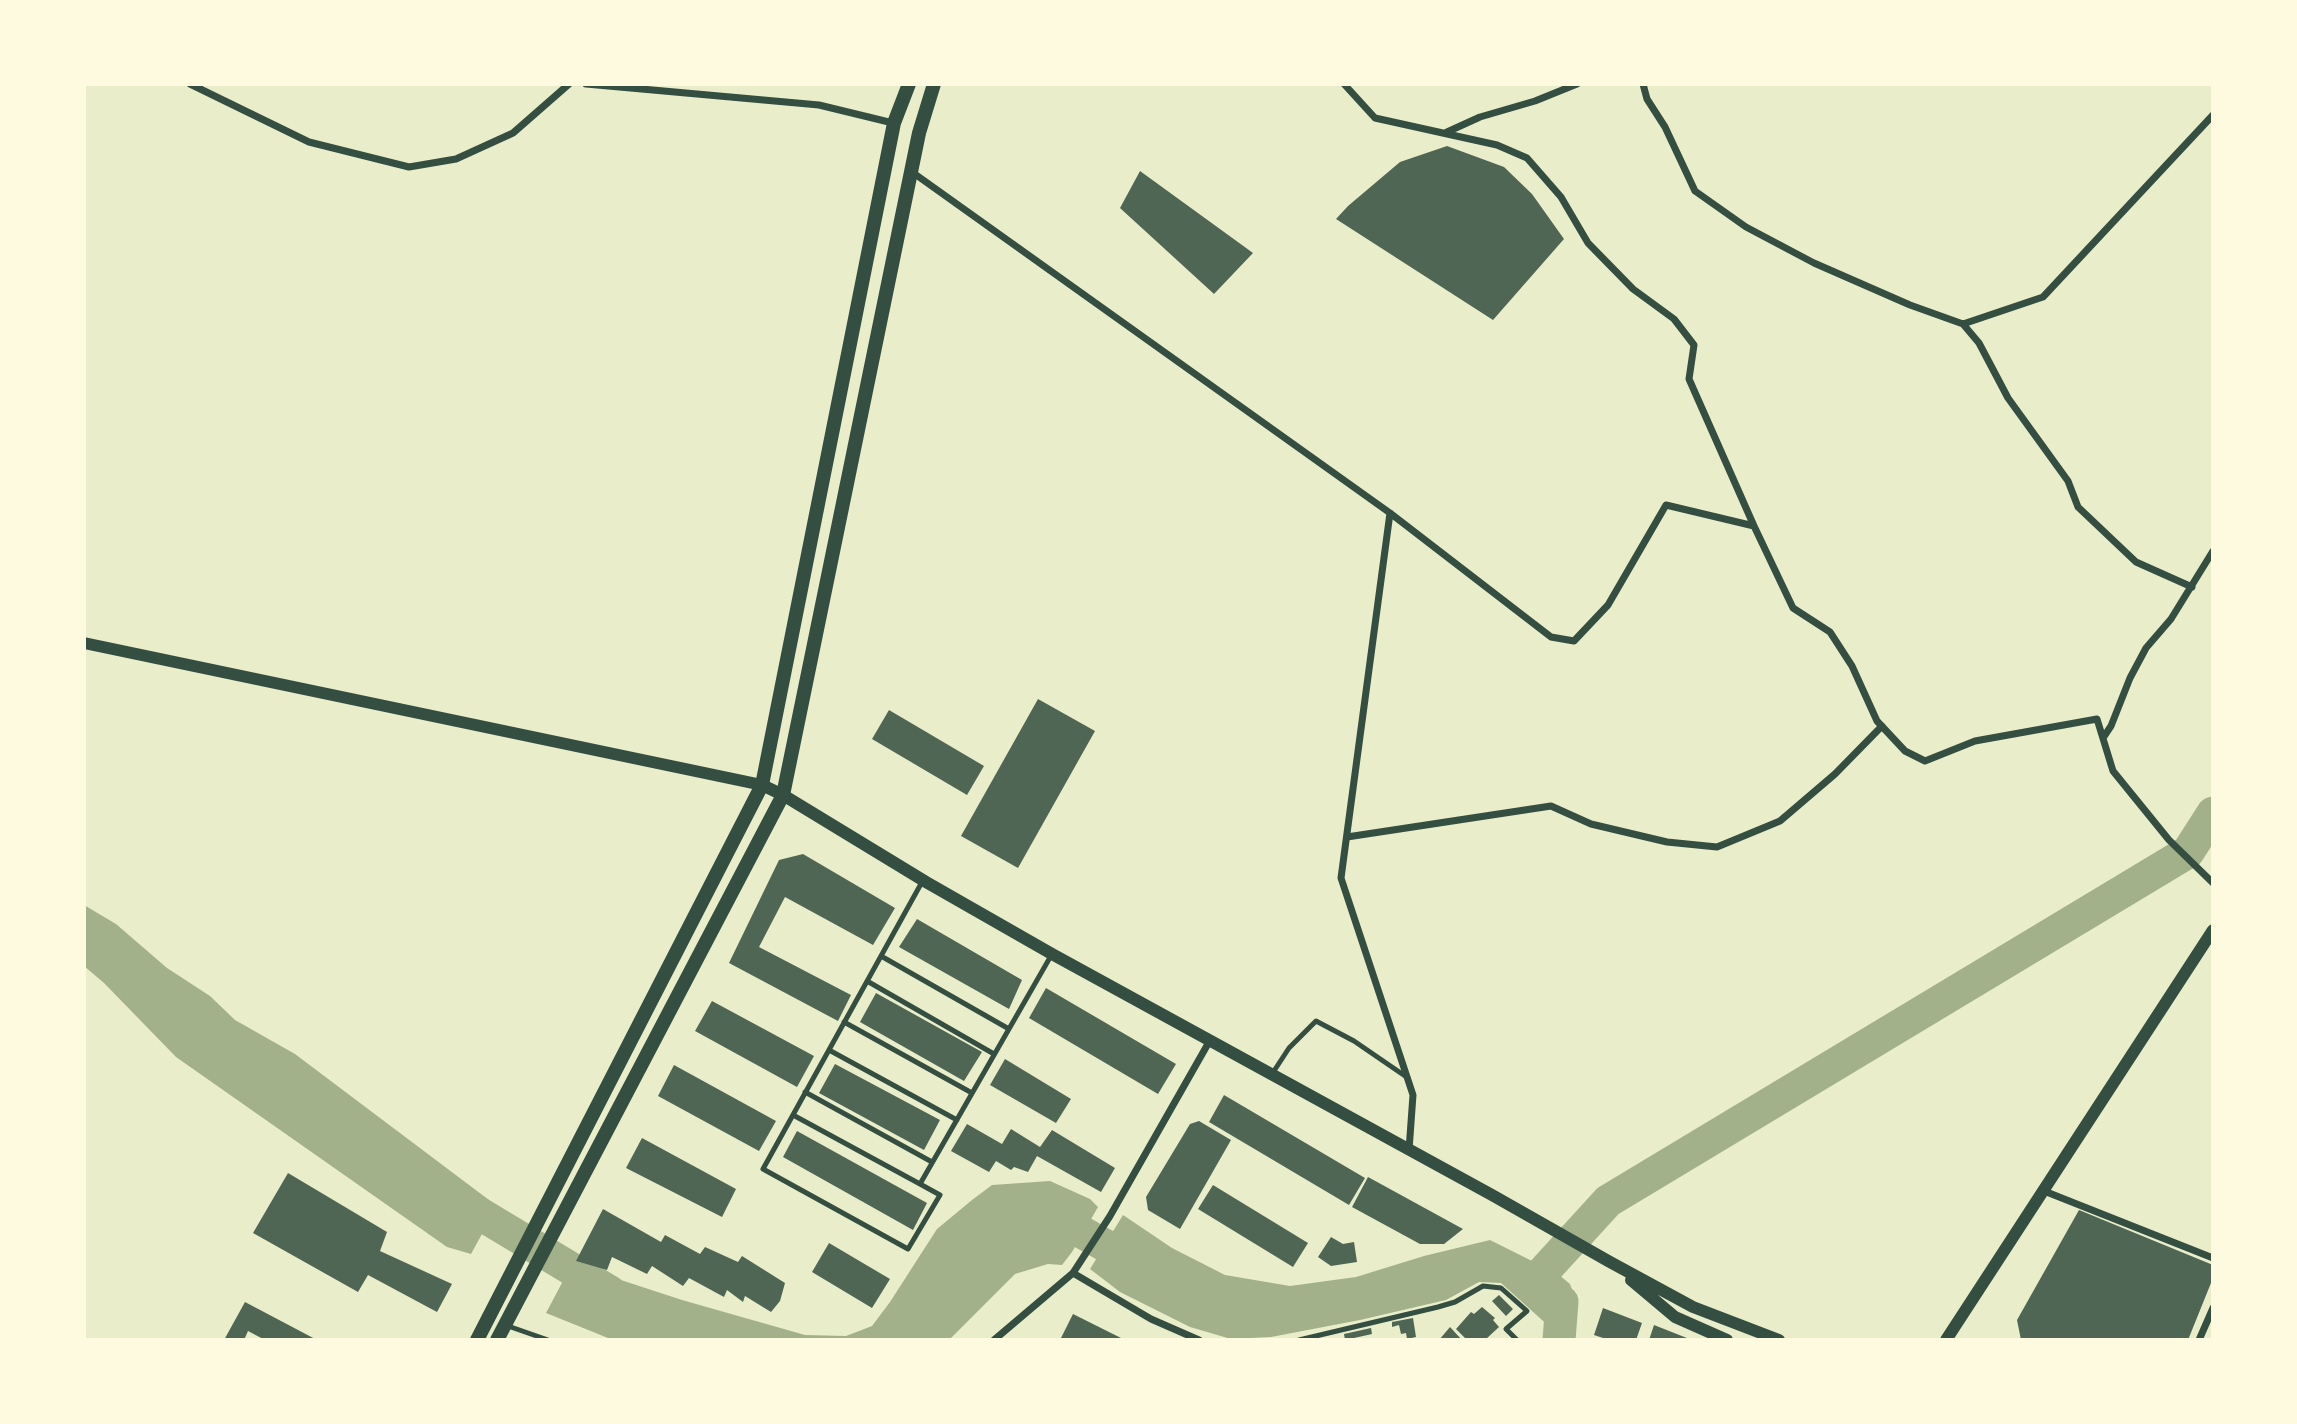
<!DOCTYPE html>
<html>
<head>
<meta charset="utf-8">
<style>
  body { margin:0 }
  #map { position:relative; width:2297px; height:1424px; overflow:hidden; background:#e9edc9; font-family:"Exo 2",sans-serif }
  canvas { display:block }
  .frame { position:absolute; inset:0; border:86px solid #fefae0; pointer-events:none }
</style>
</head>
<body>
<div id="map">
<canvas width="2297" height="1424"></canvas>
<div class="frame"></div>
</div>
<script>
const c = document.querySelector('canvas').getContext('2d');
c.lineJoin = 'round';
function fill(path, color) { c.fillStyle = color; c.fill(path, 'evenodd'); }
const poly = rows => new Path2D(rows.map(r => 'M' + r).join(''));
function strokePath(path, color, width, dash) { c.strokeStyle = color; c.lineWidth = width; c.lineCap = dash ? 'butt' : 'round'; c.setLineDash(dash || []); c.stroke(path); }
fill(poly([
  [84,905,116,924,167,968,210,996,235,1020,295,1054,493,1203,494,1212,471,1254,447,1247,176,1057,104,983,84,966],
  [1050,1181,1090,1199,1098,1207,1072,1252,1062,1265,1048,1264,1015,1274,949,1340,613,1340,546,1313,572,1264,682,1300,805,1335,846,1336,872,1326,890,1302,937,1229,972,1200,992,1185],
  [1123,1215,1172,1248,1225,1275,1290,1286,1356,1277,1424,1256,1490,1240,1558,1274,1570,1284,1576,1301,1574,1340,1549,1340,1552,1329,1501,1283,1479,1282,1446,1300,1360,1320,1271,1337,1231,1339,1190,1327,1120,1292,1090,1269]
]), '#a3b18a');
strokePath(poly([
  [452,1197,610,1292],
  [1041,1219,1053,1220,1078,1230,1143,1267],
  [1559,1340,1562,1302,1534,1282,1608,1201,2188,852,2213,813]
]), '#a3b18a', 33);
fill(poly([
  [1447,146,1504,167,1532,194,1564,239,1493,320,1336,219,1348,206,1400,162],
  [1140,171,1253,253,1214,294,1120,208],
  [1038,699,1095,731,1018,868,961,836],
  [889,710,984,766,967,795,872,739],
  [803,854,895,908,873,945,785,897,759,947,851,995,838,1021,729,963,779,860],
  [917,919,1022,980,1009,1009,899,947],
  [1046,988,1176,1064,1158,1094,1029,1018],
  [876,993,982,1052,964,1081,860,1022],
  [712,1001,814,1056,797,1087,695,1031],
  [1005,1059,1071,1099,1056,1123,990,1085],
  [835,1064,940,1120,924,1150,819,1093],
  [674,1065,776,1121,759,1151,658,1096],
  [1224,1095,1365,1178,1349,1205,1209,1122],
  [1199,1121,1231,1140,1180,1229,1148,1210,1146,1197,1190,1124],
  [967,1124,1002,1144,1011,1129,1040,1147,1052,1130,1115,1168,1101,1192,1037,1156,1028,1172,1014,1167,1011,1170,996,1161,989,1172,951,1151],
  [797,1131,927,1203,913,1230,783,1157],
  [642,1138,736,1189,722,1217,626,1168],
  [288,1173,387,1232,380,1251,452,1284,437,1312,368,1275,358,1292,253,1233],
  [1368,1177,1463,1229,1444,1244,1420,1244,1352,1207],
  [1213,1185,1308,1243,1293,1267,1198,1209],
  [603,1209,661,1242,665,1235,700,1254,705,1247,738,1262,742,1256,785,1283,780,1301,771,1312,745,1296,743,1302,727,1290,724,1297,689,1278,683,1286,652,1266,647,1274,612,1257,607,1270,576,1261],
  [2079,1210,2213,1265,2213,1278,2188,1340,2021,1340,2017,1320],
  [1331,1237,1343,1244,1354,1242,1357,1262,1331,1266,1318,1257],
  [829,1243,890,1279,872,1308,812,1272],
  [1499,1295,1513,1309,1506,1316,1492,1301],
  [245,1302,317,1340,265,1340,248,1331,244,1340,224,1340],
  [1482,1307,1495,1318,1493,1320,1499,1327,1485,1340,1467,1340,1456,1329,1471,1312,1474,1314],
  [1603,1308,1642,1323,1636,1340,1609,1340,1594,1335],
  [1073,1314,1125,1340,1060,1340],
  [1413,1318,1416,1337,1407,1339,1406,1333,1401,1334,1399,1325,1392,1327,1392,1322],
  [1654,1325,1692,1340,1649,1340],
  [1450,1327,1462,1340,1439,1340],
  [1371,1328,1372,1334,1345,1340,1344,1334]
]), '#4f6655');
strokePath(poly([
  [922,882,763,1169,908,1249,940,1195,920,1184,1052,954],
  [881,956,1009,1029],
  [867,981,994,1054],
  [844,1022,972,1093],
  [829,1050,957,1120],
  [1272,1074,1289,1048,1316,1021,1354,1041,1408,1078],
  [805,1092,932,1162],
  [793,1115,920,1184],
  [508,1326,548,1340],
  [1299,1340,1438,1307,1455,1302,1483,1286,1501,1288,1527,1311,1506,1329,1517,1340]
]), '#344e41', 5);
strokePath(poly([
  [190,84,309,142,409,167,456,159,513,133,569,84],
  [586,84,819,105,893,123],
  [1344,84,1375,118,1497,145,1527,158,1561,197,1588,243,1633,289,1674,319,1694,345,1689,379,1754,526],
  [1643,84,1647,99,1665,127,1695,191,1746,227,1814,263,1910,305,1963,324,2043,297,2213,115],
  [1447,132,1480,117,1535,101,1577,84],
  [912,172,1390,513,1551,637,1574,641,1608,605,1666,505,1754,526,1793,608,1830,632,1852,666,1877,721,1905,751,1925,761,1975,741,2097,719,2113,771,2169,840,2213,883],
  [1963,324,1979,343,2008,398,2068,481,2078,507,2136,562,2192,587],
  [1390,513,1341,878,1413,1095,1409,1150],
  [2103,738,2111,726,2130,678,2146,648,2171,619,2213,551],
  [1347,837,1551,806,1591,824,1667,842,1717,847,1780,821,1835,774,1882,726],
  [2044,1191,2213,1258],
  [1073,1273,1151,1319,1199,1340],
  [994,1340,1073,1273,1110,1216,1209,1042],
  [2199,1340,2213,1308]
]), '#344e41', 7);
strokePath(poly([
  [84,643,762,785,783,795,926,882,1052,954,1492,1195,1610,1262,1693,1307,1779,1340],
  [1631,1280,1675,1317,1727,1340],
  [1946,1340,2213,930]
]), '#344e41', 12);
strokePath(poly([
  [477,1340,762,785,894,123,909,84],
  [497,1340,783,795,919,133,934,84]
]), '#344e41', 14);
</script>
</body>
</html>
